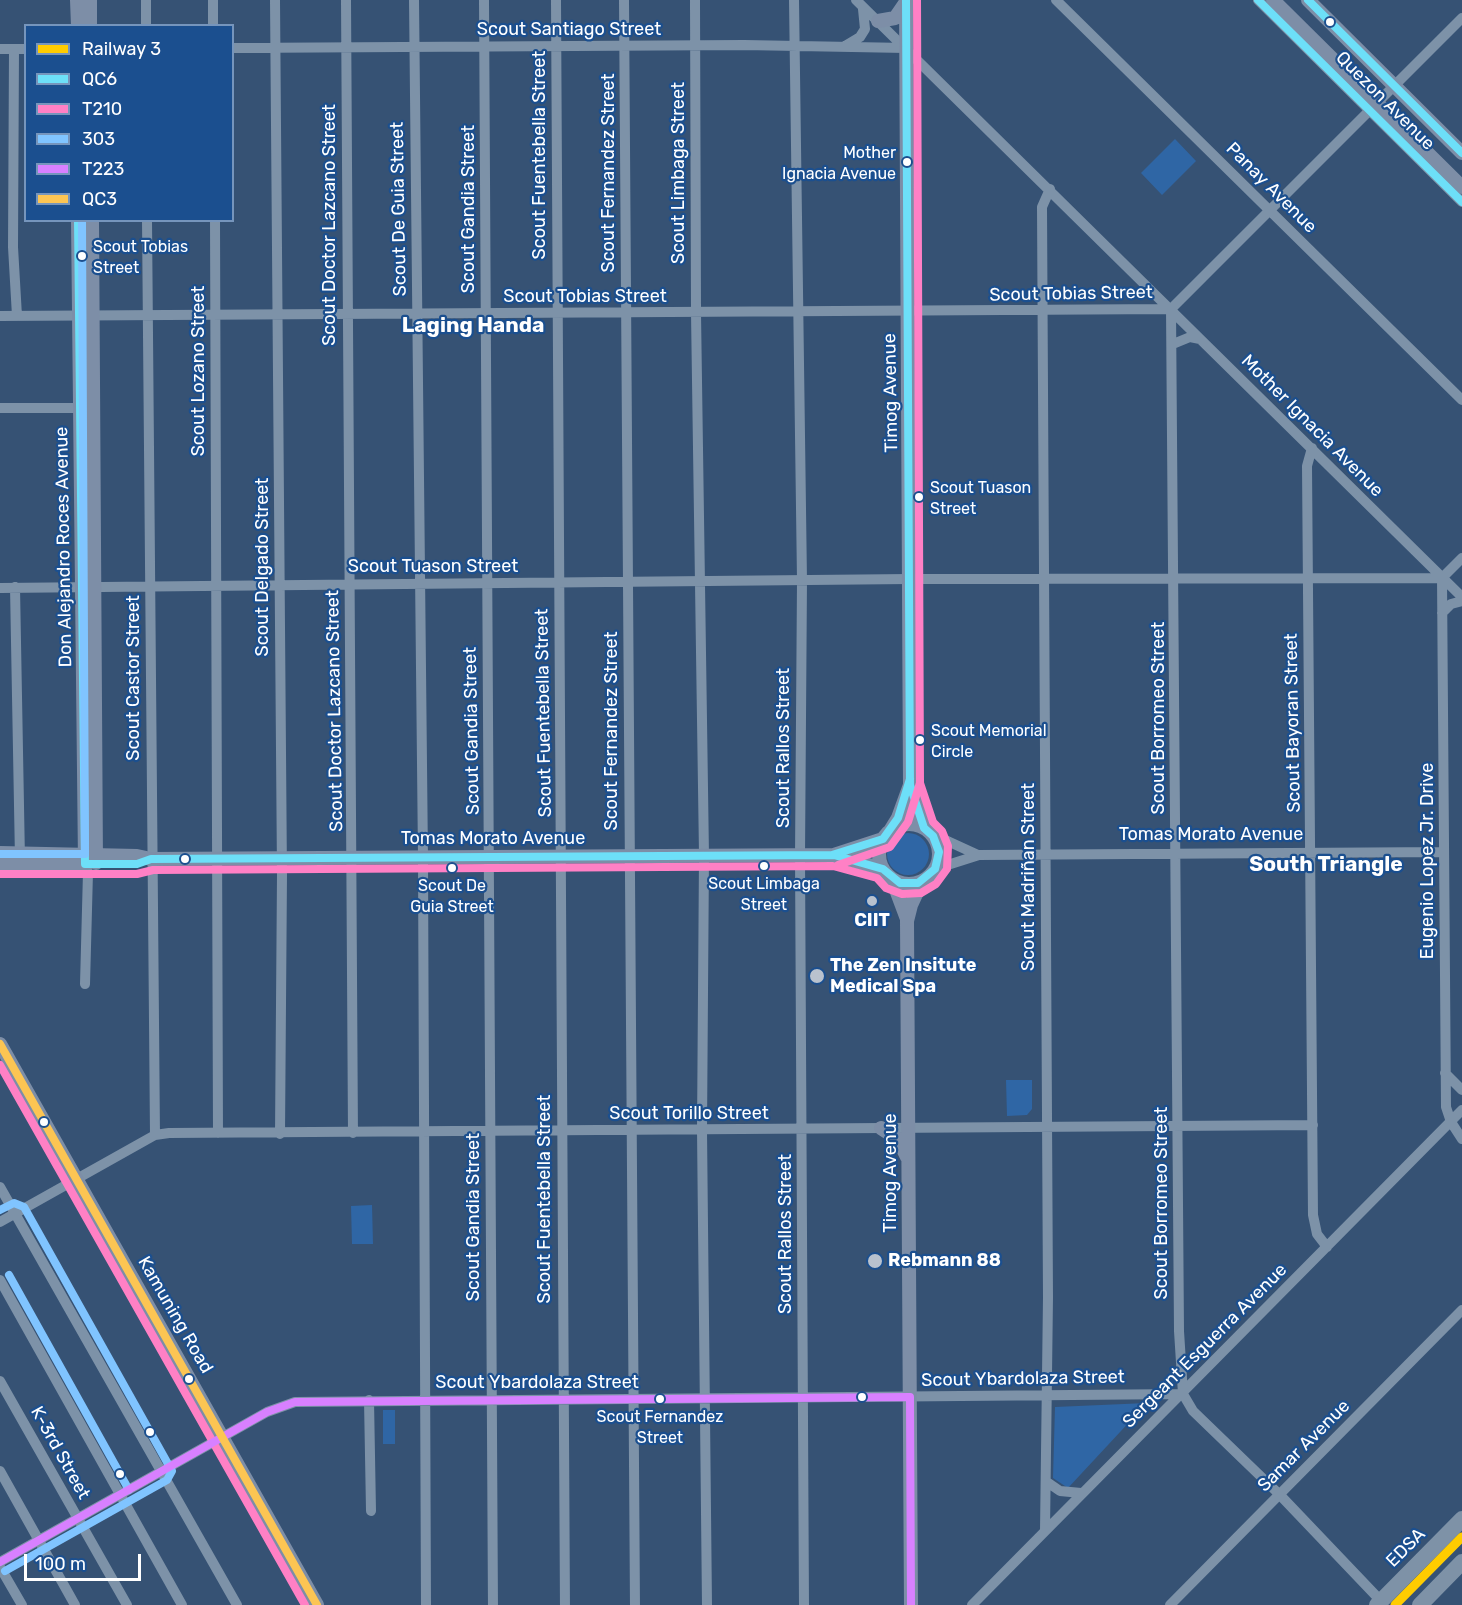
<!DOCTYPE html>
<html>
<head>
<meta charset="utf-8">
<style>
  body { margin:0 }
  #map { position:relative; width:1462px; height:1605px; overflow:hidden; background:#365274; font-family:Rubik,sans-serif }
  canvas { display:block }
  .legend { position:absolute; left:24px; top:24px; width:210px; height:198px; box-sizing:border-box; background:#1b4f8f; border:2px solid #7695bc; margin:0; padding:8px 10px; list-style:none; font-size:18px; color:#fff }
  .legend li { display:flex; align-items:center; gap:12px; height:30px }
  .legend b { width:30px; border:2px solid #7695bc }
  .scale { position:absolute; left:24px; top:1554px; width:117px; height:27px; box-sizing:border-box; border:3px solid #fff; border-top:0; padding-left:8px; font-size:18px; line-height:21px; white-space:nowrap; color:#fff; -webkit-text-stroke:4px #1b4f8f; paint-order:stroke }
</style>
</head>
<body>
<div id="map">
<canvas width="1462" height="1605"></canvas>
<ul class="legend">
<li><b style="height:8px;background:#fc0"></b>Railway 3</li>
<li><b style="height:8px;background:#6ddff8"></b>QC6</li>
<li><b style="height:8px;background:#ff80c5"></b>T210</li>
<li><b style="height:8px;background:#80c4ff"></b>303</li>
<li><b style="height:8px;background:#d880ff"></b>T223</li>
<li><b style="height:8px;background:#fcc553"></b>QC3</li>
</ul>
<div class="scale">100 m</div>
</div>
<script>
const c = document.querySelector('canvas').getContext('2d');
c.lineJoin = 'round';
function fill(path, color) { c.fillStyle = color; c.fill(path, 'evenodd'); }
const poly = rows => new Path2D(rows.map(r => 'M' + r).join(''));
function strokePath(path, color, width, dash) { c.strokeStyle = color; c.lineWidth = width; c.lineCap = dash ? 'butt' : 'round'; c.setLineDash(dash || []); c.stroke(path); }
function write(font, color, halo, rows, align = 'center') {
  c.font = font + ' Rubik,sans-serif'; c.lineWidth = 4.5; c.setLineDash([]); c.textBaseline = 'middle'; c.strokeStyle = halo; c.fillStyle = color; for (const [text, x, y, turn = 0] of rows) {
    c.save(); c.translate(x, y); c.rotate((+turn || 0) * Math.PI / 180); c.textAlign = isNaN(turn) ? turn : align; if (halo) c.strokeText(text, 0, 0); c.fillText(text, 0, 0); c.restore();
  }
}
fill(poly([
  [1175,139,1196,161,1162,195,1141,173],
  '887 854a21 21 0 1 1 42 0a21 21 0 1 1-42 0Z',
  [1006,1080,1032,1080,1032,1109,1027,1115,1007,1116],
  [372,1205,373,1244,352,1244,351,1206],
  [1147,1403,1068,1488,1053,1478,1055,1407],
  [383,1410,395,1410,395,1444,383,1444]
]), '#2f66a5');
strokePath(poly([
  [146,0,146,26],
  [213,0,213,26],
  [275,0,282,874,280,1134],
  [346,0,353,1133],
  [414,0,423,858,426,1605],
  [484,0,493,1605],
  [556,0,565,1605],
  [624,0,635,1605],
  [695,0,696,313,704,855,702,1130,707,1605],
  [794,0,802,580,800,856,804,1605],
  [856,0,1462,597],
  [1056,0,1462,400],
  [1258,0,1462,202],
  [845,46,860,37,865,29,863,9],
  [232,48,744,45,906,48],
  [0,49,26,49],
  [14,49,13,247,17,316],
  [147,220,155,1135],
  [215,220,218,1133],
  [0,316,1171,309],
  [1173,344,1190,337,1200,339],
  [0,408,81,408],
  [1312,448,1307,466,1313,1215,1317,1234,1327,1247],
  [1442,578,1446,1107,1451,1122,1462,1139],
  [1442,578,1462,558],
  [15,587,20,860],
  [0,588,910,579,1442,578],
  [1442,613,1451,604,1462,601],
  [930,833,978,855],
  [935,869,979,855,1444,852],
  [85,984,88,872,85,864],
  [1445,1073,1462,1090],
  [0,1187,237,1605],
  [0,1222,155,1135,169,1133,1313,1125],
  [0,1280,182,1605],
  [0,1381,127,1605],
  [369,1400,371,1511],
  [0,1471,75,1605],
  [1047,1482,1060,1491,1081,1493],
  [1045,1530,1048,1297,1042,207,1050,189],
  [0,1562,267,1412,295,1402,1183,1394],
  [0,1567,22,1605],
  [1381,1601,1279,1494,1193,1411,1183,1394,1179,1331,1171,309,1462,18],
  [972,1605,1462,1110],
  [1170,1605,1462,1310]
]), '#7d92a8', 10);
strokePath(poly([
  [77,0,78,26],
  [90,0,90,26],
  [1273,0,1462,187],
  [1308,0,1462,153],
  [878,21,895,18,906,2],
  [78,220,85,863],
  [92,220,96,863],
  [910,785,924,828],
  '879 854a30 30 0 1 1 60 0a30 30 0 1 1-60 0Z',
  [890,831,898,818,910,785,906,0],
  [0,853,137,856,151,859,834,855,883,839],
  [836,856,883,869],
  [0,864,84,864],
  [892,879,907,919],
  [0,1044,317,1605],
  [881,1128,898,1139,907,1157],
  [911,1605,907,921,911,905,922,881]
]), '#7d8ea7', 14);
strokePath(poly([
  [1377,1605,1462,1519],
  [1420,1605,1462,1562]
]), '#7e92a7', 16);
strokePath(poly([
  [1258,0,1462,202],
  [1308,0,1462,153],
  [78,220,85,864,137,864,151,859,834,855,883,869,900,883,918,883,935,869,939,852,933,836,924,828,910,785,906,0],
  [832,855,883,839,898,818,910,779]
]), '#6ddff8', 8);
strokePath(poly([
  [838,865,890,847,908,822,920,783],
  [0,874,137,874,153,870,833,866,877,878,886,888,902,894,921,893,936,884,947,869,948,846,942,831,933,822,920,783,917,0],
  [0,1065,305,1605]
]), '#ff80c5', 8);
strokePath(poly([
  [0,854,85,854,82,220],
  [0,1210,14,1203,24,1207,172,1471,167,1480,5,1571],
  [9,1275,129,1490]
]), '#80c4ff', 8);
strokePath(poly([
  [910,1397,911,1605],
  [0,1562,267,1412,295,1402,910,1397]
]), '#d880ff', 8);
strokePath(poly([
  [0,1044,317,1605]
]), '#fcc553', 8);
strokePath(poly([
  [1395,1605,1462,1537]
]), '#fc0', 9);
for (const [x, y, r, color] of [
  [1330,22,5,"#fff"],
  [907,162,5,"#fff"],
  [82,256,5,"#fff"],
  [919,497,5,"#fff"],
  [920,740,5,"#fff"],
  [185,859,5,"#fff"],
  [764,866,5,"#fff"],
  [452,868,5,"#fff"],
  [872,901,6,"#b9c2ce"],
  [817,976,8,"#b9c2ce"],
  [44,1122,5,"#fff"],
  [875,1261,8,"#b9c2ce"],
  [189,1379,5,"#fff"],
  [862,1397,5,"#fff"],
  [660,1399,5,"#fff"],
  [150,1432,5,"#fff"],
  [120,1474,5,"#fff"]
]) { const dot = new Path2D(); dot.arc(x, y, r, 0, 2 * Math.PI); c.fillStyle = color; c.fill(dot); strokePath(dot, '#1b4f8f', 2); }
write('16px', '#fff', '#1b4f8f', [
  ["Mother",896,153,"right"],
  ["Ignacia Avenue",896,174,"right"],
  ["Scout Tobias",93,247],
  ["Street",93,268],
  ["Scout Tuason",930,488],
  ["Street",930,509],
  ["Scout Memorial",931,731],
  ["Circle",931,752],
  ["Scout Limbaga",764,884,"center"],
  ["Street",764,905,"center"],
  ["Scout De",452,886,"center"],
  ["Guia Street",452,907,"center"],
  ["Scout Fernandez",660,1417,"center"],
  ["Street",660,1438,"center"]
], 'left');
write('18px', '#fff', '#1b4f8f', [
  ["Scout Santiago Street",569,30],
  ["Quezon Avenue",1385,101,45],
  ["Scout Fuentebella Street",540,155,-90],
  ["Scout Fernandez Street",609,173,-90],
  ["Scout Limbaga Street",679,173,-90],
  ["Panay Avenue",1271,188,45],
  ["Scout De Guia Street",399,209,-91],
  ["Scout Gandia Street",469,209,-90],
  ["Scout Doctor Lazcano Street",330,225,-90],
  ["Scout Tobias Street",1071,294,-1],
  ["Scout Tobias Street",585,297],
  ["Scout Lozano Street",199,371,-90],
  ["Timog Avenue",891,393,-91],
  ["Mother Ignacia Avenue",1312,426,45],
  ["Don Alejandro Roces Avenue",64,547,-91],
  ["Scout Delgado Street",263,567,-90],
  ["Scout Tuason Street",433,567],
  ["Scout Castor Street",134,678,-90],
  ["Scout Doctor Lazcano Street",335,711,-91],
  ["Scout Fuentebella Street",544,713,-91],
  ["Scout Borromeo Street",1159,718,-90],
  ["Scout Bayoran Street",1293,723,-91],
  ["Scout Gandia Street",472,731,-91],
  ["Scout Fernandez Street",612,731,-90],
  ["Scout Rallos Street",784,748,-90],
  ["Tomas Morato Avenue",1211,835],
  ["Tomas Morato Avenue",493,839],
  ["Eugenio Lopez Jr. Drive",1428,861,-90],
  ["Scout Madriñan Street",1029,877,-90],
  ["Scout Torillo Street",689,1114],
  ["Timog Avenue",891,1173,-90],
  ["Scout Fuentebella Street",545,1199,-90],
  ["Scout Borromeo Street",1162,1203,-90],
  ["Scout Gandia Street",474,1217,-90],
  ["Scout Rallos Street",786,1234,-90],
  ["Kamuning Road",175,1315,60],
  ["Sergeant Esguerra Avenue",1205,1346,-45],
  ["Scout Ybardolaza Street",1023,1379,-1],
  ["Scout Ybardolaza Street",537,1383],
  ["Samar Avenue",1304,1446,-45],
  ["K-3rd Street",60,1453,61],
  ["EDSA",1406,1548,-45]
]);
write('bold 18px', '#fff', '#1b4f8f', [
  ["CIIT",872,921,"center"],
  ["The Zen Insitute",830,966],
  ["Medical Spa",830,987],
  ["Rebmann 88",888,1261]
], 'left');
write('bold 21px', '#fff', '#1b4f8f', [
  ["Laging Handa",473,326],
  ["South Triangle",1326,865]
]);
</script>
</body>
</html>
